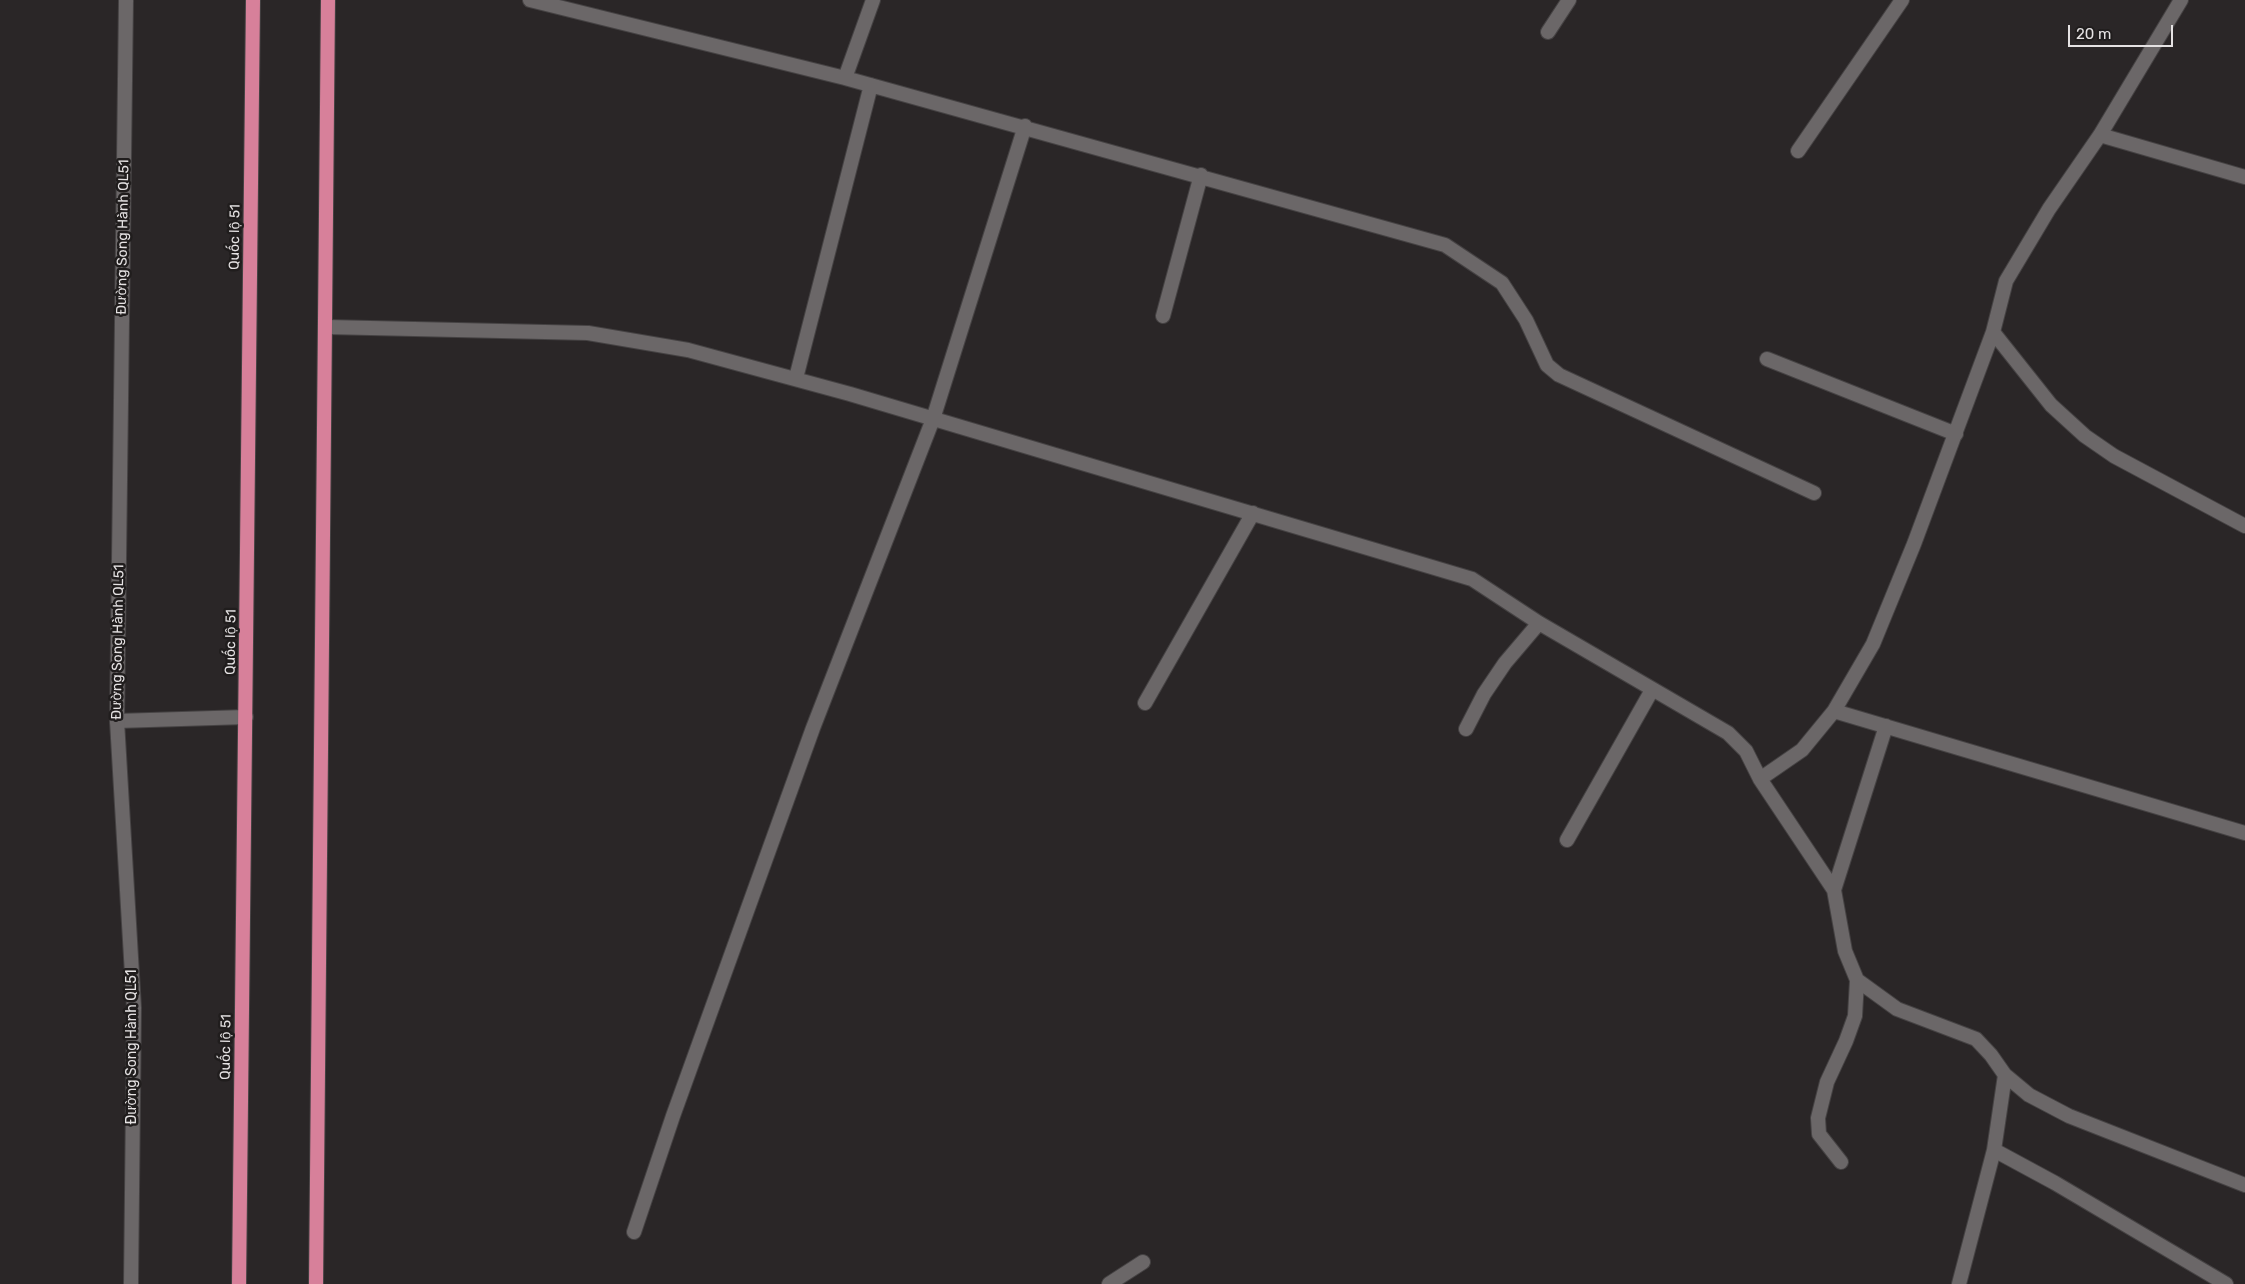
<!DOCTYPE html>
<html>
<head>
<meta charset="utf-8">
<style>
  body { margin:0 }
  #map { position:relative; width:2245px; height:1284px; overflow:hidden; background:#2a2627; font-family:Rubik,sans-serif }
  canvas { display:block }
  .scale { position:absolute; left:2068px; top:25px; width:105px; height:22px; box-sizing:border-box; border:2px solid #e5e2e3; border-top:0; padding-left:6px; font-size:15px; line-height:18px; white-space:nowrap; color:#e5e2e3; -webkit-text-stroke:4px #201d1d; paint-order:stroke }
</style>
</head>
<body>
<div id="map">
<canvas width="2245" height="1284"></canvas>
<div class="scale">20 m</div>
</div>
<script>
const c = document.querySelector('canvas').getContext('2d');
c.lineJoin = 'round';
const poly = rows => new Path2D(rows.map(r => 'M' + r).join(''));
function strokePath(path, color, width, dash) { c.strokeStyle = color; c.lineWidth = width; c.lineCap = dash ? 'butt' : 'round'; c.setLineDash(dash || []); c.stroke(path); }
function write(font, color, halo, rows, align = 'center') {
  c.font = font + ' Rubik,sans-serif'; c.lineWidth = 5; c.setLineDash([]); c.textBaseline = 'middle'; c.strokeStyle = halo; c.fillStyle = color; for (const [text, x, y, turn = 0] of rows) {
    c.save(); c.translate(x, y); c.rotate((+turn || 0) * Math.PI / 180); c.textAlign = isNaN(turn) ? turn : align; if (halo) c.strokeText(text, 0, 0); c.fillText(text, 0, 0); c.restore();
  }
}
const service = poly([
  [117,721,246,717]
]);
const minor = poly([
  [126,0,117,721,134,1008,131,1284],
  [530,0,845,78,1445,245,1502,283,1526,320,1547,365,1559,375,1814,493],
  [1548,32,1569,0],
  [845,78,873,0],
  [2100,135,2245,177],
  [1798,151,1902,0],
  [1163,316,1201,175],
  [327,327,588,333,688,350,850,394,1472,579,1539,623,1728,733,1746,751,1760,779,1834,890,1845,951,1857,980,1897,1009,1976,1039,1991,1055,2005,1075,2029,1095,2069,1116,2245,1185],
  [1993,332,2051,405,2085,436,2114,456,2245,526],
  [1767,359,1956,434],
  [796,378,871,85],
  [1145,703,1253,513],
  [1834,711,2245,833],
  [1466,729,1484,694,1505,663,1539,623],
  [1760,779,1802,750,1834,711,1873,644,1914,544,1993,332,2006,281,2049,209,2100,135,2181,0],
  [1567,840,1652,690],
  [1834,890,1886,726],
  [1994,1150,2055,1183,2226,1284],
  [1841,1162,1819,1134,1818,1118,1827,1082,1846,1041,1855,1016,1857,980],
  [634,1232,673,1116,813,728,933,419,1025,126],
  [1109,1284,1143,1262],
  [1959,1284,1994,1150,2005,1075]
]);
const trunk = poly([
  [239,1284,253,0],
  [316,1284,328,0]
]);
strokePath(service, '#454243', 16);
strokePath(minor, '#454243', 16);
strokePath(trunk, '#454243', 16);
strokePath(service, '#6b6768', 14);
strokePath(minor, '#6b6768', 14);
strokePath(trunk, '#d7809a', 14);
write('14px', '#e5e2e3', '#201d1d', [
  ["Đường Song Hành QL51",123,237,-89],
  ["Quốc lộ 51",235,237,-89],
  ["Đường Song Hành QL51",118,642,-89],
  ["Quốc lộ 51",231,642,-89],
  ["Đường Song Hành QL51",132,1047,-90],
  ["Quốc lộ 51",226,1047,-89]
]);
</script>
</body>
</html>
